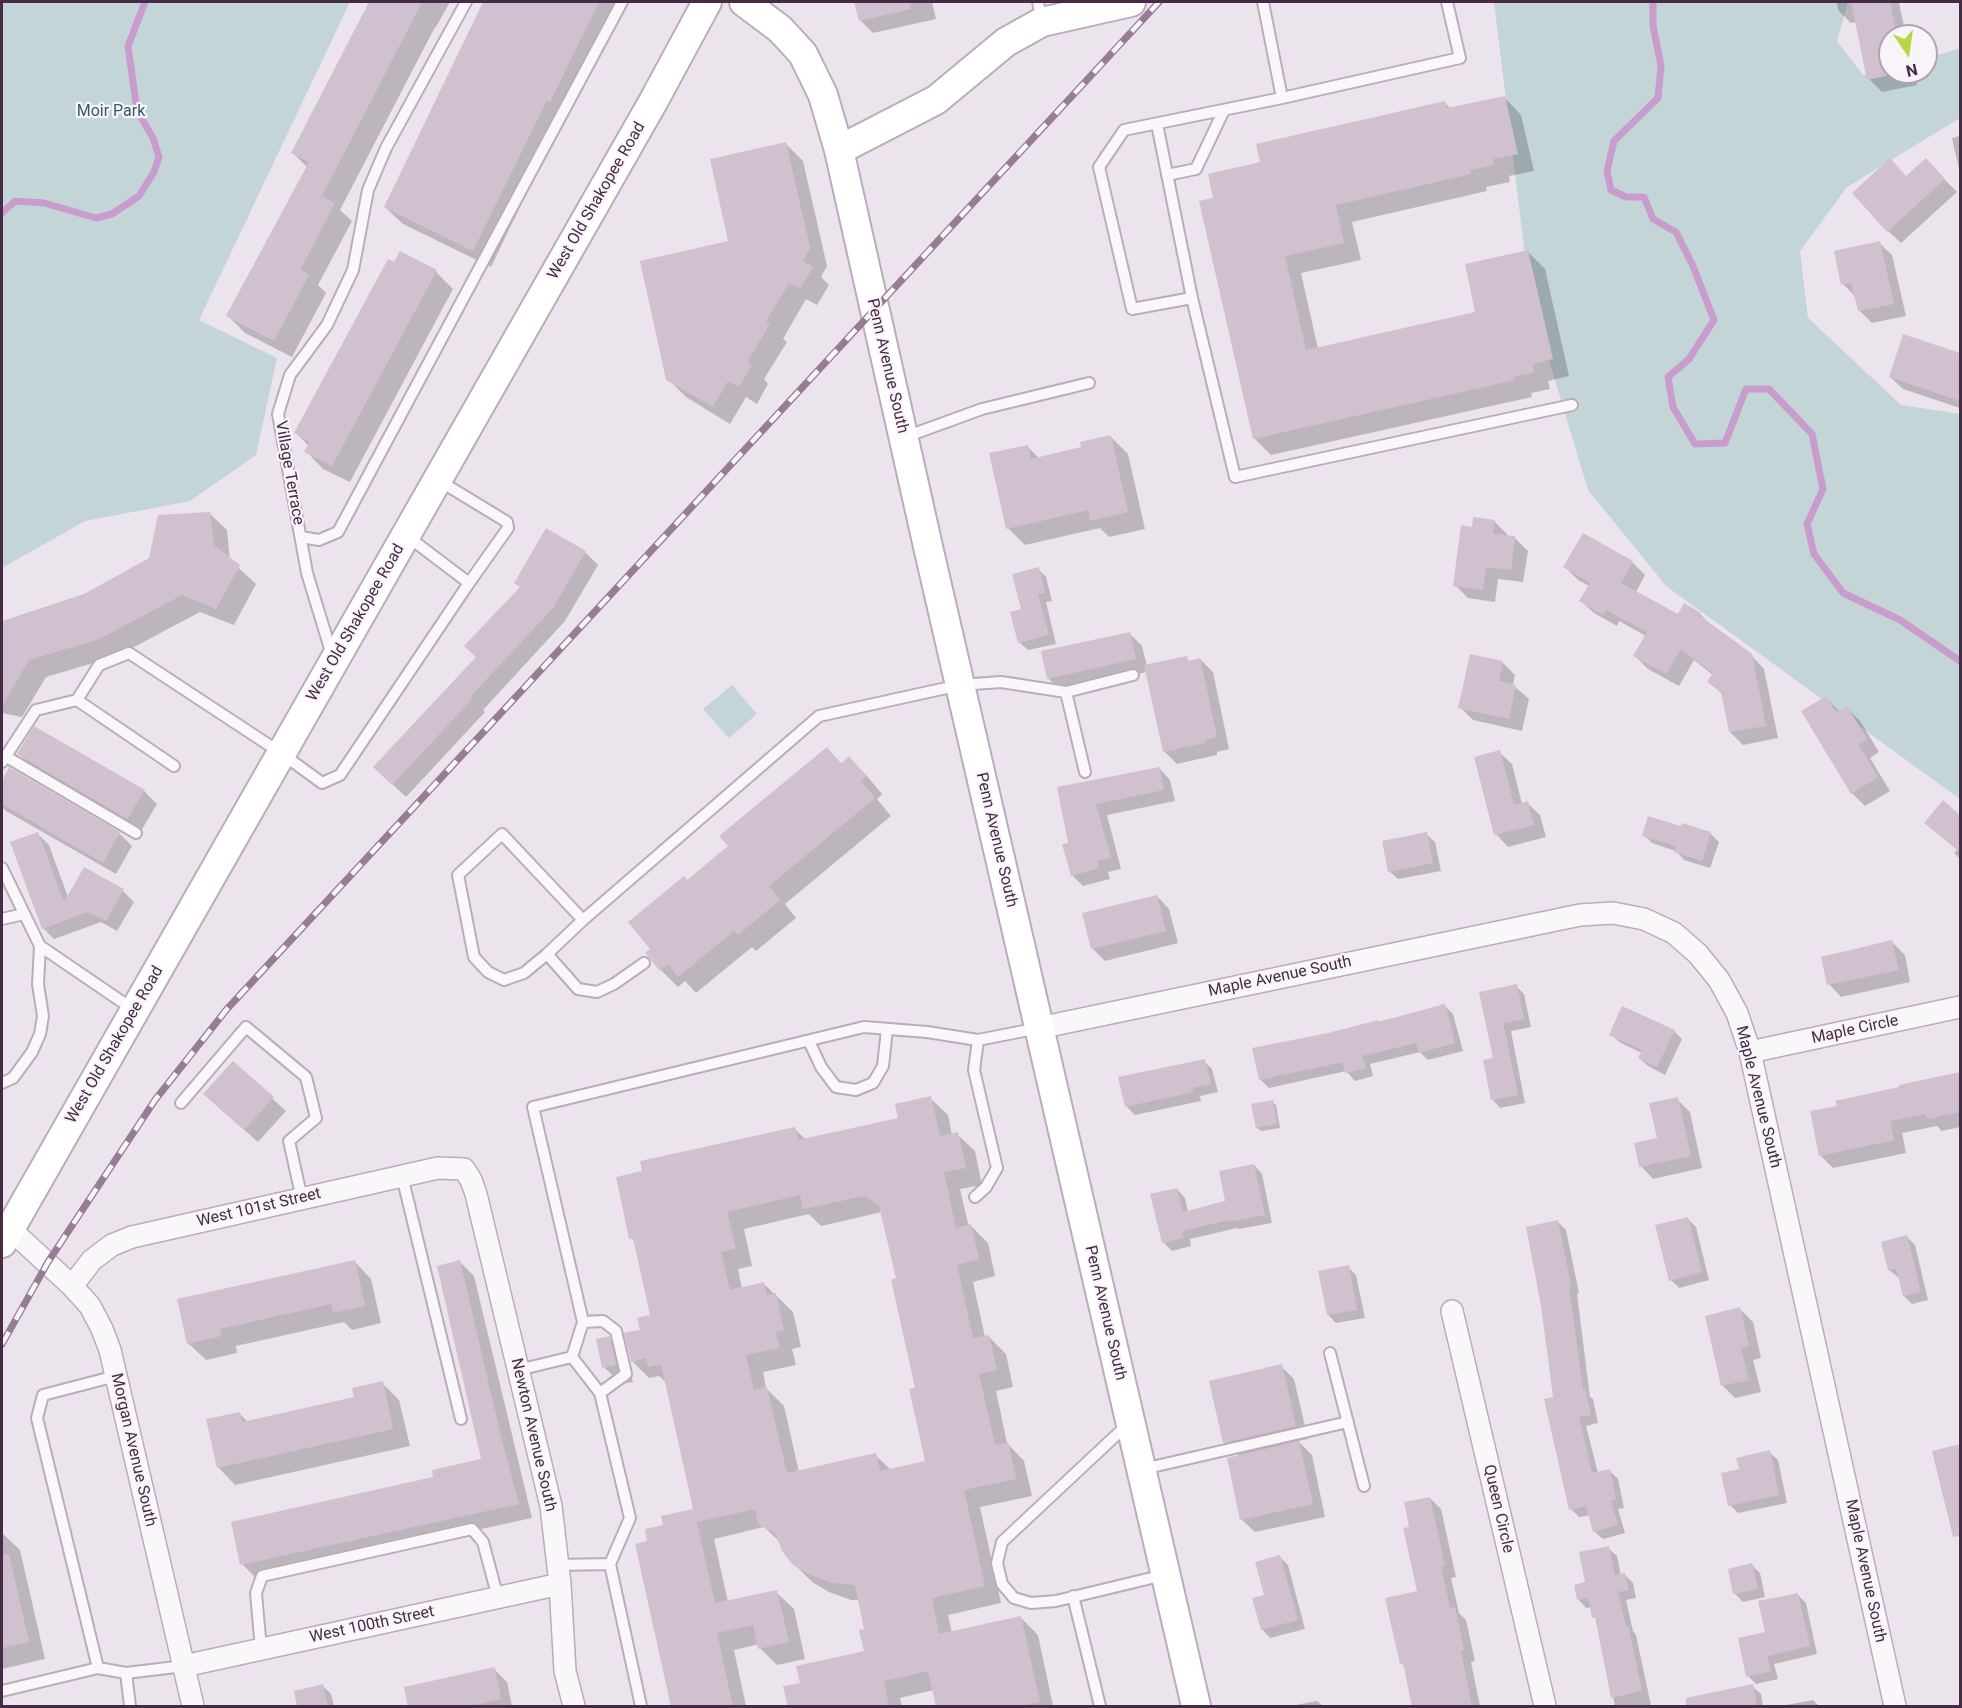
<!DOCTYPE html>
<html>
<head>
<meta charset="utf-8">
<style>
  body { margin:0 }
  #map { position:relative; width:1962px; height:1708px; overflow:hidden; background:#ece4ec; font-family:Roboto,sans-serif }
  canvas { display:block }
  .frame { position:absolute; inset:0; border:3px solid #462a46; pointer-events:none }
  .north { position:absolute; left:1878px; top:24px; width:60px; height:60px; box-sizing:border-box; background:#f9f4f9; border:2px solid #b1a3b1; border-radius:50%; rotate:167deg; font-size:16px; font-weight:700; line-height:24px; text-align:center; color:#462a46 }
  .north::after { content:''; display:block; margin:auto; width:21px; height:27px; background:#b7d842; clip-path:polygon(50% 0,100% 100%,50% 72%,0 100%) }
</style>
</head>
<body>
<div id="map">
<canvas width="1962" height="1708"></canvas>
<div class="frame"></div>
<div class="north">N</div>
</div>
<script>
const c = document.querySelector('canvas').getContext('2d');
c.lineJoin = 'round';
function fill(path, color) { c.fillStyle = color; c.fill(path, 'evenodd'); }
const poly = rows => new Path2D(rows.map(r => 'M' + r).join(''));
function strokePath(path, color, width, dash) { c.strokeStyle = color; c.lineWidth = width; c.lineCap = dash ? 'butt' : 'round'; c.setLineDash(dash || []); c.stroke(path); }
function write(font, color, halo, rows, align = 'center') {
  c.font = font + ' Roboto,sans-serif'; c.lineWidth = 4.5; c.setLineDash([]); c.textBaseline = 'middle'; c.strokeStyle = halo; c.fillStyle = color; for (const [text, x, y, turn = 0] of rows) {
    c.save(); c.translate(x, y); c.rotate((+turn || 0) * Math.PI / 180); c.textAlign = isNaN(turn) ? turn : align; if (halo) c.strokeText(text, 0, 0); c.fillText(text, 0, 0); c.restore();
  }
}
fill(poly([
  [2,2,350,2,199,320,277,358,256,455,190,501,85,521,2,568],
  [1494,2,1848,2,1837,41,1863,75,1890,68,1890,72,1926,72,1926,59,1960,48,1960,118,1847,187,1800,251,1808,318,1901,405,1960,414,1960,799,1666,586,1588,490,1530,297],
  [732,685,757,714,729,738,703,709]
]), '#c4d5d7');
fill(poly([
  [371,2,450,2,436,27,435,27,340,210,352,221,318,285,326,293,292,357,245,333,228,316,308,168,293,153],
  [485,2,625,2,567,118,564,116,491,267,403,224,385,207],
  [856,2,932,2,936,19,873,33,860,20],
  [1837,2,1899,3,1906,36,1890,36,1890,72,1914,72,1917,85,1882,92,1869,79,1857,22,1851,23,1838,10],
  [1504,97,1521,115,1534,171,1509,176,1510,182,1486,187,1487,191,1352,222,1361,260,1301,273,1318,349,1477,313,1528,252,1545,269,1569,376,1548,381,1550,389,1531,393,1532,397,1271,455,1254,438,1215,199,1262,163,1445,103,1451,109],
  [1960,136,1960,174,1952,138],
  [786,144,803,161,827,266,821,277,829,285,817,305,806,299,783,339,787,342,764,379,768,384,757,404,746,397,730,424,686,397,668,379,730,242],
  [1938,173,1957,192,1901,243,1888,231,1906,177],
  [1879,243,1892,255,1906,316,1872,323,1859,310,1856,297,1843,284],
  [401,253,436,272,453,289,350,482,323,469,306,451,309,446,296,433],
  [1904,335,1960,354,1960,408,1903,389,1890,377],
  [1110,436,1128,454,1145,529,1109,537,1100,528,1025,545,1008,528,1027,446,1039,458,1083,448],
  [209,513,227,530,230,560,256,584,234,625,200,612,117,656,46,677,22,717,2,713,2,619,5,622,85,595,151,559],
  [1494,521,1507,534,1506,537,1515,538,1528,551,1523,582,1498,579,1495,602,1468,598,1455,585,1473,529],
  [1583,535,1633,563,1645,575,1636,592,1678,616,1700,614,1713,627,1751,655,1764,669,1778,738,1743,745,1730,732,1722,694,1709,682,1713,675,1694,660,1679,686,1648,669,1635,656,1646,636,1619,621,1617,626,1594,613,1581,601,1589,586,1578,580,1565,567],
  [585,552,598,565,565,621,483,710,485,712,406,797,387,779,477,657,521,588,516,583],
  [1038,569,1046,577,1052,601,1046,602,1056,644,1028,650,1019,642,1023,610],
  [1129,633,1142,646,1147,666,1186,658,1190,662,1200,659,1213,672,1229,749,1217,752,1217,755,1177,764,1164,751,1147,672,1061,691,1048,678],
  [1502,662,1515,675,1513,685,1529,699,1522,731,1473,720,1460,707],
  [1826,698,1839,711,1847,708,1860,721,1879,752,1870,758,1890,791,1865,806,1852,793],
  [827,749,842,764,849,758,866,775,882,794,877,799,891,816,785,904,796,918,756,951,752,947,696,993,685,981,678,987,661,970,652,949,687,882,730,847],
  [1499,752,1512,764,1522,804,1527,803,1540,815,1546,837,1508,847,1496,834],
  [19,754,144,791,157,804,141,831,32,767],
  [1159,768,1170,780,1175,801,1107,815,1121,869,1108,872,1110,879,1083,886,1072,875,1070,844,1059,789],
  [10,769,119,833,132,846,116,874,6,811,2,807,2,784],
  [1943,802,1960,817,1960,859,1954,853,1957,850,1926,823],
  [1682,828,1710,833,1719,842,1710,868,1684,860,1676,851,1652,843,1644,835],
  [38,834,49,845,68,897,85,869,123,891,134,902,117,931,101,922,54,939,43,928],
  [1426,834,1435,842,1441,871,1398,879,1389,871],
  [1157,896,1169,909,1178,943,1105,961,1092,948],
  [1892,942,1905,955,1910,982,1841,997,1829,984],
  [1516,986,1524,994,1531,1027,1511,1031,1525,1103,1500,1108,1492,1099,1495,1060,1481,993],
  [1445,1006,1453,1014,1463,1051,1428,1060,1420,1052,1370,1064,1373,1076,1355,1081,1346,1071,1269,1088,1260,1079,1328,1034],
  [1674,1031,1682,1039,1665,1075,1648,1066,1639,1058,1642,1053,1619,1042,1611,1034],
  [1204,1061,1212,1069,1218,1092,1200,1096,1201,1101,1135,1115,1126,1106],
  [233,1063,286,1111,258,1142,218,1107],
  [1960,1074,1960,1127,1942,1131,1937,1126,1902,1133,1906,1153,1833,1168,1821,1156,1838,1107,1901,1088,1900,1086],
  [930,1098,948,1115,952,1135,957,1134,975,1151,982,1185,960,1189,969,1227,971,1226,988,1243,995,1276,973,1282,985,1337,989,1337,1006,1354,1013,1387,996,1391,1007,1443,1024,1461,1032,1496,980,1507,1001,1603,948,1615,952,1633,1020,1617,1038,1635,1053,1706,938,1706,934,1690,900,1698,902,1706,789,1706,802,1684,866,1652,866,1630,860,1600,851,1600,829,1592,812,1582,794,1564,780,1542,764,1527,714,1539,728,1602,776,1592,794,1609,805,1659,777,1665,760,1648,759,1644,734,1650,746,1706,673,1706,649,1542,665,1526,695,1510,667,1383,659,1376,649,1378,632,1361,642,1331,652,1316,636,1243,631,1238,794,1128,806,1140,900,1119],
  [882,1212,898,1280,927,1462,891,1470,875,1455,799,1472,784,1406,766,1388,763,1372,796,1365,792,1349,801,1347,793,1312,764,1284,742,1289,738,1269,752,1266,744,1229,809,1214,821,1226],
  [1677,1099,1690,1112,1702,1168,1653,1179,1641,1166,1658,1139],
  [1272,1102,1276,1105,1280,1128,1261,1131,1257,1128],
  [1254,1165,1262,1174,1272,1223,1239,1229,1237,1228,1190,1239,1191,1246,1172,1251,1163,1242,1177,1189,1185,1198,1188,1212,1227,1202],
  [1688,1219,1696,1227,1709,1280,1679,1288,1671,1280],
  [1558,1222,1566,1230,1579,1293,1577,1294,1590,1397,1593,1399,1598,1423,1586,1426,1598,1473,1610,1471,1618,1479,1624,1508,1618,1509,1625,1533,1603,1539,1594,1531,1590,1515,1579,1517,1571,1509,1555,1398],
  [1907,1237,1915,1245,1928,1300,1912,1304,1904,1296,1899,1278,1889,1270],
  [354,1261,371,1279,381,1323,352,1330,344,1322,236,1346,237,1353,206,1360,188,1343],
  [460,1262,474,1276,532,1518,256,1578,242,1564,435,1478,482,1460],
  [1348,1267,1356,1275,1365,1318,1336,1323,1328,1315],
  [1740,1309,1753,1322,1761,1358,1753,1360,1761,1392,1735,1398,1722,1385],
  [609,1338,626,1355,633,1382,621,1384,604,1367],
  [1281,1366,1294,1379,1308,1439,1298,1441,1312,1455,1325,1517,1255,1532,1242,1520,1239,1456,1225,1442],
  [382,1383,399,1400,410,1446,235,1485,218,1467,239,1413,248,1422,356,1398],
  [1960,1446,1960,1535,1952,1527,1933,1452],
  [1769,1452,1778,1460,1787,1503,1738,1513,1730,1505,1740,1470],
  [1430,1498,1441,1509,1456,1577,1451,1578,1459,1613,1466,1620,1475,1661,1471,1662,1480,1706,1414,1706,1406,1668,1401,1663,1419,1593,1411,1528],
  [2,1533,20,1550,45,1659,2,1669],
  [1608,1548,1617,1556,1621,1576,1625,1575,1633,1583,1636,1598,1626,1600,1633,1631,1636,1635,1651,1706,1615,1706,1597,1620,1594,1617,1592,1607,1586,1608,1578,1599],
  [1280,1557,1288,1565,1305,1629,1270,1638,1262,1629,1266,1596],
  [1752,1565,1760,1573,1765,1597,1743,1602,1735,1594],
  [1797,1594,1806,1603,1817,1654,1774,1664,1778,1679,1756,1684,1748,1676],
  [494,1669,507,1682,512,1706,410,1706],
  [322,1685,331,1694,334,1706,299,1706],
  [1752,1686,1761,1694,1763,1706,1714,1706],
  [1813,1700,1819,1706,1781,1706],
  [1317,1701,1323,1706,1290,1706]
]), '#0003');
strokePath(poly([
  [1653,2,1653,26,1661,66,1658,98,1614,141,1607,171,1611,190,1626,197,1644,197,1653,219,1676,232,1693,266,1714,320,1689,359,1668,377,1673,407,1695,444,1725,443,1746,389,1769,389,1812,434,1823,489,1807,524,1814,554,1843,593,1900,620,1960,661],
  [2,213,15,201,44,203,96,218,112,214,139,196,154,172,159,157,153,138,137,110,128,46,145,2]
]), '#c99cce', 7);
fill(poly([
  [369,2,422,2,322,196,335,203,300,270,309,275,274,341,226,316,309,162,291,153],
  [483,2,599,2,550,102,547,100,473,251,384,207],
  [854,2,910,2,911,9,859,21],
  [1851,2,1890,2,1897,36,1890,36,1890,75,1867,80],
  [1505,96,1518,154,1493,159,1494,165,1470,170,1471,174,1336,205,1344,243,1285,256,1306,350,1475,312,1465,264,1528,250,1553,359,1532,364,1534,372,1515,376,1515,380,1253,439,1199,201,1213,198,1208,174,1260,162,1256,144,1445,101,1447,108],
  [786,142,810,248,803,261,813,267,800,289,789,283,766,321,770,324,747,362,752,365,739,387,728,381,713,407,666,380,640,261,728,241,710,159],
  [1890,158,1906,176,1926,158,1945,179,1887,232,1852,193],
  [1880,241,1894,304,1858,311,1851,283,1841,285,1834,251],
  [400,251,437,270,332,466,304,452,309,442,294,433,388,259,394,262],
  [1903,334,1960,353,1960,401,1889,377],
  [1111,435,1128,512,1090,521,1088,510,1006,529,989,453,1028,445,1031,459,1081,447,1080,442],
  [210,512,214,545,240,565,216,609,182,595,99,639,29,660,2,706,2,621,84,594,149,558,158,515],
  [1473,517,1495,520,1493,534,1515,536,1511,570,1486,567,1483,590,1453,586,1461,525,1472,527],
  [546,528,586,551,553,608,471,696,473,698,392,785,373,767,476,657,464,646,520,587,514,583],
  [1583,533,1633,561,1621,583,1678,614,1684,603,1701,613,1699,615,1752,654,1766,726,1729,732,1721,692,1707,682,1713,673,1681,649,1666,674,1633,656,1647,632,1606,610,1603,615,1579,601,1590,583,1563,567],
  [1039,567,1045,593,1038,594,1049,635,1018,643,1010,612,1021,609,1012,574],
  [1130,632,1136,659,1047,679,1041,651],
  [1470,654,1503,661,1499,681,1516,685,1509,719,1458,708],
  [1187,656,1188,661,1200,658,1217,737,1205,740,1205,743,1163,752,1144,665],
  [1826,696,1836,712,1847,706,1867,739,1858,744,1878,777,1851,794,1801,711],
  [34,726,145,790,127,819,17,754],
  [827,747,841,764,849,756,866,776,861,781,875,798,769,886,780,900,738,935,734,931,678,977,668,964,660,971,645,953,650,949,628,922,684,876,687,880,728,846,719,836],
  [1500,750,1514,805,1528,801,1534,825,1494,835,1474,757],
  [9,767,120,832,103,863,2,804,2,781],
  [1160,767,1164,790,1096,804,1111,858,1097,861,1099,868,1071,876,1062,844,1068,843,1057,787],
  [1943,800,1960,815,1960,852,1924,823],
  [1648,816,1681,826,1682,823,1711,832,1702,861,1674,852,1676,846,1642,836],
  [38,832,64,902,84,867,124,889,106,921,88,912,42,929,10,842],
  [1427,832,1433,863,1388,872,1382,841],
  [1157,895,1166,931,1091,949,1082,913],
  [1892,940,1899,970,1827,985,1821,957],
  [1517,984,1524,1019,1503,1023,1518,1095,1491,1100,1483,1060,1493,1058,1479,992],
  [1445,1004,1455,1043,1419,1053,1416,1043,1362,1056,1366,1068,1345,1073,1343,1062,1259,1080,1252,1048,1328,1033,1378,1020,1378,1022],
  [1622,1006,1675,1030,1657,1067,1638,1058,1642,1050,1609,1035],
  [1205,1059,1211,1084,1193,1088,1193,1092,1125,1107,1118,1077],
  [233,1061,274,1097,244,1130,203,1094],
  [1960,1072,1960,1112,1927,1119,1926,1114,1890,1121,1894,1140,1819,1156,1810,1111,1837,1106,1835,1101,1899,1087,1899,1085],
  [931,1096,940,1136,958,1132,966,1168,944,1172,956,1228,971,1224,979,1259,957,1265,973,1338,989,1335,997,1370,979,1374,995,1445,1008,1442,1016,1479,964,1490,985,1586,932,1598,939,1634,1021,1616,1040,1702,1026,1704,1026,1707,936,1707,928,1671,884,1681,889,1707,788,1707,783,1686,800,1683,796,1666,864,1651,859,1630,864,1629,855,1585,833,1583,810,1575,793,1565,782,1551,775,1533,758,1524,755,1509,697,1522,715,1603,777,1590,789,1642,758,1649,753,1625,717,1633,733,1707,671,1707,635,1544,647,1541,645,1529,663,1525,661,1516,693,1509,661,1364,648,1367,646,1358,631,1362,624,1333,640,1330,637,1318,650,1315,633,1238,629,1239,616,1177,642,1171,640,1161,795,1127,798,1140,898,1118,895,1104],
  [800,1195,803,1209,864,1196,879,1206,896,1278,891,1280,915,1388,909,1389,925,1461,880,1471,876,1453,787,1473,767,1387,754,1390,746,1355,780,1348,776,1332,784,1330,776,1293,767,1295,764,1282,730,1290,721,1252,736,1249,727,1212],
  [1678,1097,1691,1156,1639,1167,1634,1143,1657,1138,1649,1103],
  [1273,1100,1277,1124,1256,1128,1251,1104],
  [1254,1164,1265,1215,1229,1222,1229,1220,1182,1231,1184,1238,1162,1243,1150,1194,1177,1188,1183,1212,1225,1201,1219,1171],
  [1688,1217,1702,1272,1669,1281,1655,1225],
  [1558,1220,1571,1285,1569,1286,1583,1390,1585,1389,1591,1415,1579,1417,1592,1473,1610,1469,1616,1499,1611,1501,1618,1525,1593,1532,1586,1506,1569,1510,1544,1399,1553,1397,1541,1306,1526,1227],
  [1907,1235,1921,1292,1903,1296,1896,1269,1888,1270,1881,1242],
  [355,1260,365,1306,333,1313,331,1304,220,1329,221,1336,187,1344,177,1299],
  [460,1260,501,1437,519,1504,240,1565,231,1522,433,1477,432,1470,481,1459,437,1266],
  [1349,1265,1357,1310,1327,1315,1318,1271],
  [1740,1307,1749,1346,1741,1348,1749,1380,1721,1386,1705,1316],
  [610,1336,616,1365,602,1368,596,1339],
  [1282,1364,1296,1426,1223,1443,1209,1381],
  [383,1381,393,1429,217,1468,206,1419,240,1412,242,1422,354,1397,352,1388],
  [1299,1441,1313,1504,1240,1520,1227,1458],
  [1960,1444,1960,1536,1953,1537,1932,1451],
  [1770,1450,1779,1495,1728,1506,1721,1473,1739,1469,1736,1458],
  [1430,1497,1445,1566,1441,1567,1450,1608,1455,1607,1464,1650,1461,1651,1472,1707,1412,1707,1403,1663,1400,1664,1385,1598,1417,1591,1403,1528,1409,1527,1404,1502],
  [1609,1546,1615,1575,1625,1573,1629,1590,1618,1592,1626,1626,1628,1625,1642,1691,1611,1698,1595,1617,1592,1618,1588,1598,1577,1600,1574,1585,1585,1582,1579,1552],
  [9,1554,29,1642,2,1648,2,1555],
  [1280,1555,1298,1620,1261,1630,1252,1598,1264,1595,1255,1562],
  [1752,1563,1758,1589,1733,1594,1728,1569],
  [1798,1593,1810,1646,1767,1656,1771,1671,1746,1677,1738,1638,1765,1632,1758,1601],
  [495,1667,501,1699,466,1707,408,1707,404,1687],
  [323,1684,328,1707,297,1707,294,1691],
  [1753,1684,1757,1707,1686,1707,1686,1698]
]), '#d0c0d0');
const lane = poly([
  [1038,2,1042,22],
  [1263,2,1282,98],
  [1447,2,1460,58,1282,98,1124,130,1099,167,1132,309,1192,298,1235,477,1572,405],
  [1157,124,1192,298],
  [1167,175,1196,169,1224,110],
  [905,437,982,409,1089,383],
  [438,480,507,522,508,528,469,583],
  [301,537,319,540,338,532,622,2],
  [332,655,307,573,278,414,290,375,327,325,353,270,368,190,386,148,466,2],
  [1066,692,1085,772],
  [5,756,136,833],
  [2,762,36,710,77,700],
  [174,766,77,700,99,665,129,653,281,753,322,783,340,775,469,583,407,536],
  [2,868,40,946,134,1010],
  [2,919,24,914],
  [583,920,547,954,578,989,597,992,614,984,644,963],
  [547,954,524,973,504,980,488,972,474,957,458,875,502,834,583,920,819,716,960,685,1001,682,1066,692,1133,675],
  [809,1041,821,1067,836,1087,856,1090,873,1083,883,1066,887,1029],
  [2,1083,13,1078,32,1052,40,1034,43,1016,38,984,40,946],
  [181,1103,246,1027,306,1077,316,1118,289,1141,302,1199],
  [402,1176,461,1419],
  [975,1197,986,1187,997,1168,974,1070,978,1040],
  [583,1322,603,1321,616,1331,626,1374,600,1393],
  [1330,1353,1364,1486],
  [572,1357,600,1393,630,1518,610,1564,641,1706],
  [518,1370,572,1357,583,1322,533,1107,864,1027,927,1032,978,1040,1039,1028],
  [1127,1425,1002,1542,997,1563,1002,1584,1014,1598,1031,1603,1056,1601,1164,1575],
  [1143,1469,1348,1422],
  [557,1565,610,1564],
  [1073,1596,1100,1706],
  [261,1649,256,1593,262,1576,472,1529,483,1542,498,1598],
  [98,1668,37,1418,43,1395,116,1376],
  [126,1673,130,1706],
  [2,1691,98,1668,126,1673,184,1666]
]);
const street = poly([
  [1039,1028,1580,915,1613,913,1644,919,1674,933,1698,954,1719,980,1737,1013,1750,1052,1895,1706],
  [1750,1052,1960,1007],
  [10,1229,72,1286,90,1306,102,1329,110,1350,193,1706],
  [72,1286,92,1260,112,1245,132,1237,438,1168,464,1169,471,1180,476,1194,551,1506,560,1584,565,1671,574,1706],
  [1452,1311,1545,1706],
  [184,1666,560,1584]
]);
const secondary = poly([
  [744,2,780,29,803,54,823,95,839,150,929,551,1196,1706],
  [839,150,936,100,1006,42,1042,22,1131,2],
  [2,1243,653,102,707,2]
]);
strokePath(lane, '#baacba', 14);
strokePath(street, '#baacba', 24);
strokePath(secondary, '#baacba', 32);
strokePath(lane, '#faf7fa', 10);
strokePath(street, '#faf7fa', 21);
strokePath(secondary, '#fff', 28);
const rail = poly([
  [2,1344,48,1262,155,1100,227,1009,1159,2]
]);
strokePath(rail, '#977c97', 7);
strokePath(rail, '#f9f4f9', 4.5, [14]);
write('16px', '#365b63', '#f9f4f9', [
  ["Moir Park",111,112]
]);
write('16px', '#462a46', '#f9f4f9', [
  ["West Old Shakopee Road",597,201,-60],
  ["Penn Avenue South",887,366,77],
  ["Village Terrace",289,473,80],
  ["West Old Shakopee Road",356,623,-60],
  ["Penn Avenue South",996,840,77],
  ["Maple Avenue South",1280,977,-12],
  ["Maple Circle",1855,1030,-12],
  ["West Old Shakopee Road",115,1045,-60],
  ["Maple Avenue South",1758,1097,76],
  ["West 101st Street",259,1208,-13],
  ["Penn Avenue South",1105,1313,77],
  ["Newton Avenue South",533,1435,77],
  ["Morgan Avenue South",133,1450,77],
  ["Queen Circle",1498,1509,77],
  ["Maple Avenue South",1865,1571,78],
  ["West 100th Street",372,1625,-12]
]);
</script>
</body>
</html>
